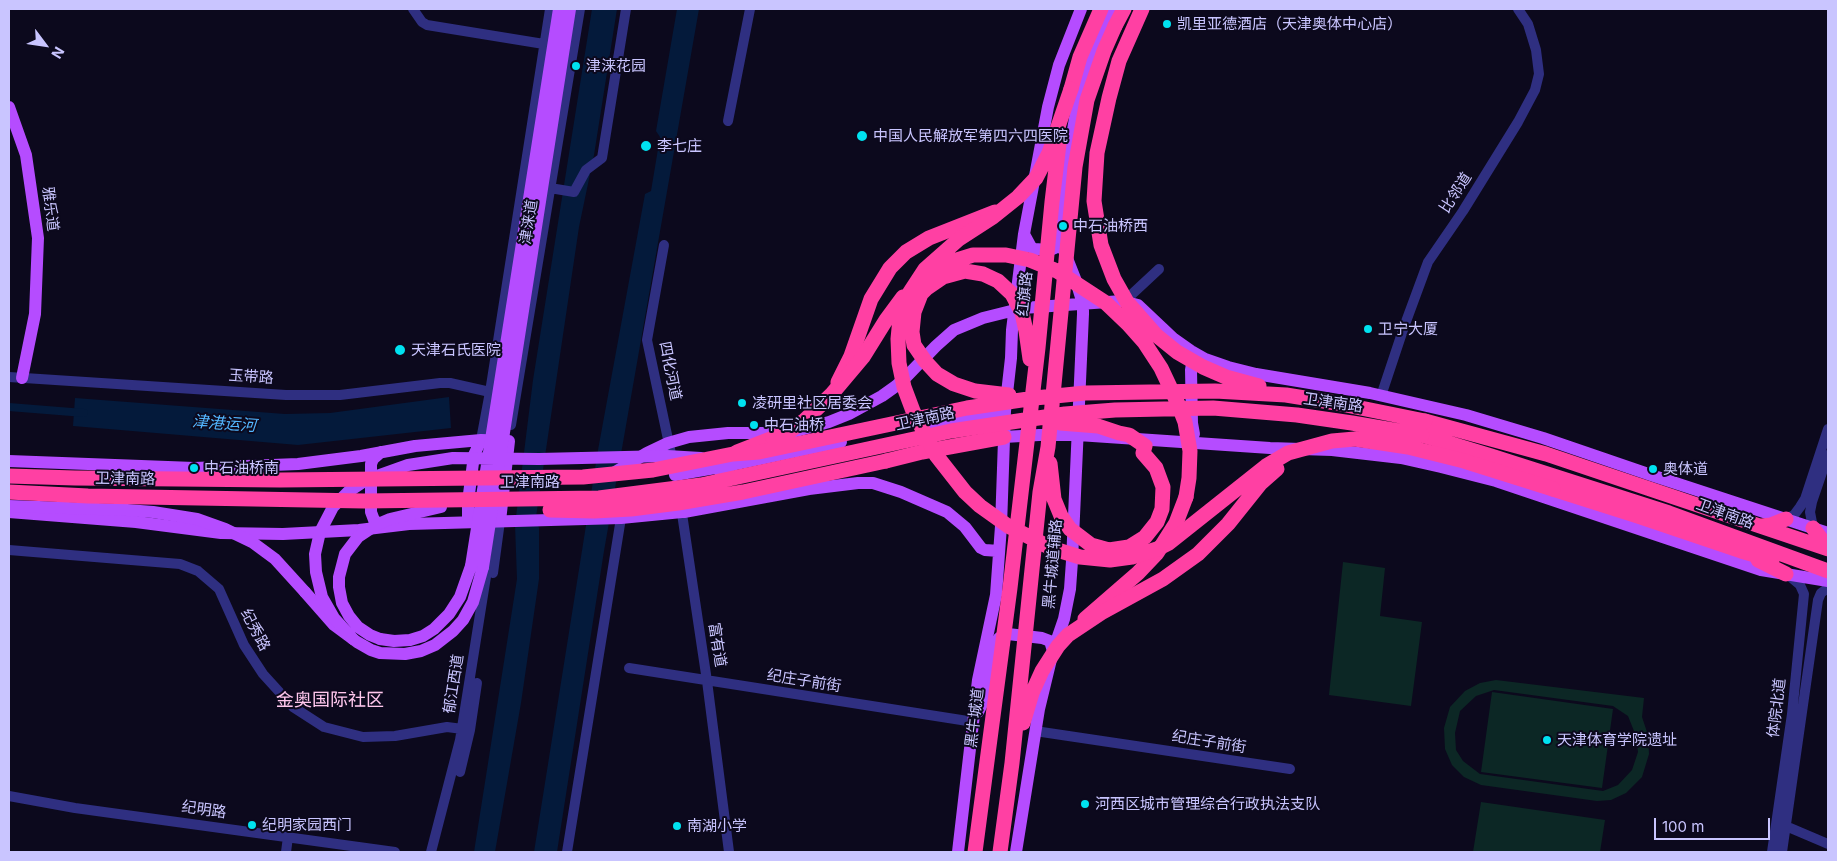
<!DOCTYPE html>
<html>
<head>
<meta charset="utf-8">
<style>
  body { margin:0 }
  #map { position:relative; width:1837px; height:861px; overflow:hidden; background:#0c091d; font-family:Inter,sans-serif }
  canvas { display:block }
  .frame { position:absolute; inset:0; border:10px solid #c9c5ff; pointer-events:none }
  .north { position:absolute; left:20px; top:20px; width:50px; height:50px; -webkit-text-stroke:4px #0c091d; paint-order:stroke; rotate:121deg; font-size:14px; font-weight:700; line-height:20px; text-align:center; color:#c9c5ff }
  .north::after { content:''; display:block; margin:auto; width:18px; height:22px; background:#c9c5ff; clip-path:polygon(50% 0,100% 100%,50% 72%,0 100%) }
  .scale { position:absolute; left:1654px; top:818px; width:116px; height:22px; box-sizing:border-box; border:2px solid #c9c5ff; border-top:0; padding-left:6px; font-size:15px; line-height:18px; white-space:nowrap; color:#c9c5ff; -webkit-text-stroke:4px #0c091d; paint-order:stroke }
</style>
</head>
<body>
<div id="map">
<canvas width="1837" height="861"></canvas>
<div class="frame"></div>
<div class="north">N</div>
<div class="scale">100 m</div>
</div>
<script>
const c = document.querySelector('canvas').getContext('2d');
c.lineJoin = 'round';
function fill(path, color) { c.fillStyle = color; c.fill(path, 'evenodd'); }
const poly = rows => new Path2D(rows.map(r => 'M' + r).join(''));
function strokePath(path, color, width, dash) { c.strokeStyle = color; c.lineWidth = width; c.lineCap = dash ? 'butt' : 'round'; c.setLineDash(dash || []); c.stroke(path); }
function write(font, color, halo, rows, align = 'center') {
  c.font = font + ' Inter,"Noto Sans SC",sans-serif'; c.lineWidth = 4; c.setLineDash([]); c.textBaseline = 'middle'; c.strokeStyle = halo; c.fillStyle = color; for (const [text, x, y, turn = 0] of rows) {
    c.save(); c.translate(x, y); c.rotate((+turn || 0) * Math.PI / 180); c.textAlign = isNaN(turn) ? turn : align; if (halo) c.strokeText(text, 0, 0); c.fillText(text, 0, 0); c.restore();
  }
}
fill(poly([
  [1343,562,1385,568,1380,616,1422,622,1411,706,1329,695],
  [1496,680,1644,698,1642,717,1648,735,1649,754,1642,777,1626,793,1611,800,1597,801,1481,785,1464,777,1452,765,1445,749,1444,728,1450,707,1465,691,1480,683],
  [1494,690,1613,706,1628,716,1636,736,1638,752,1632,770,1618,785,1603,791,1480,774,1463,761,1456,750,1455,733,1460,711,1476,696],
  [1492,692,1613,709,1602,788,1481,772],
  [1481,802,1605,820,1600,852,1473,852]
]), '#0c2725');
fill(poly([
  [592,9,617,9,594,155,579,227,536,517,539,528,539,579,521,703,495,852,474,852,517,579,515,525,533,380],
  [677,9,699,9,604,551,557,852,534,852,598,450,645,194,651,191,660,137,656,131],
  [449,397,451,428,298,445,73,426,75,398,285,414,330,413]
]), '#041a3b');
strokePath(poly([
  [9,407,84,413]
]), '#041a3b', 8);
strokePath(poly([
  [413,9,422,22,427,25,550,45],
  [728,121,750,9],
  [550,188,574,192,586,170,602,158,626,9],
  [664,245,647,340,673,463],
  [1130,296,1159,269],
  [9,377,286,395,340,395,440,383,450,383,490,392],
  [1381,396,1404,327,1428,262,1463,211,1518,122,1535,90,1539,74,1536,50,1528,24,1518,9],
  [511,425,580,9],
  [481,440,490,392,550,9],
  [681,507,707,681,729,852],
  [1786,519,1794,515,1800,507,1805,499,1828,429],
  [1813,528,1810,512,1812,502,1828,455],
  [9,550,180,564,198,571,219,589,244,645,263,674,293,707,324,727,363,737,395,736,447,727,470,730],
  [493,573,500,521],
  [629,668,974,722],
  [1035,731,1290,769],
  [460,772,470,730,477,683],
  [9,796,75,808,395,852],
  [1781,824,1828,844],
  [286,852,288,837],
  [431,852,460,740,488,564],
  [567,852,621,518],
  [1772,852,1792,714,1804,594,1800,585,1787,574],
  [1782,852,1818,600,1821,593,1828,588]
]), '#2f2f81', 10);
strokePath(poly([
  [9,107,26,155,38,238,35,314,22,378],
  [1024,234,1031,247,1034,249,1050,250,1055,248],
  [921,425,1005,411],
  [1194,434,1192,423,1191,370,1192,364,1197,360,1203,359],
  [1004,437,1039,435,1078,435,1270,448,1332,450,1401,458,1441,467,1496,481,1761,570,1828,581],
  [381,452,373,459,371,464,371,512,374,520,383,527],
  [9,461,194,468,298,464,361,456,415,446,481,440,509,441,500,521],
  [612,474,647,453,668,443,689,437,728,433,789,433,829,422,849,414,882,396,896,386,907,376,936,346,954,330,983,318,1023,308,1122,301,1138,305,1174,339,1191,351,1205,359,1228,367,1256,374,1370,393,1466,415,1543,438,1654,476,1828,533],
  [675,475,732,465,841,442],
  [715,483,732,465],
  [9,512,136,522,221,533,283,534,359,530,409,524,621,518,682,512,698,499],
  [684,512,809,489,858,483,873,483,901,492,947,512,965,527,981,548,985,550,999,551],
  [472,521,468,517,468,502,474,455,481,440],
  [305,592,334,625,357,642,371,650,380,653,405,654,421,651,435,645,453,631,463,620,473,602,483,567],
  [380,639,394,641,410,640,423,636,434,629,449,614,460,597,471,566],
  [978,712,985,698,999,638,1008,634,1042,638,1050,641,1053,651],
  [958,852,978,680,996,595,1001,526,1005,411,1011,358,1012,330,1024,234,1048,107,1059,65,1081,9],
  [1016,852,1039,709,1053,651,1064,619,1070,589,1072,561,1083,314,1083,304,1076,281,1059,238,1064,182,1079,95,1092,56,1113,9]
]), '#b54cff', 12);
strokePath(poly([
  [1115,26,1124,9],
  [1071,89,1080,57,1101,9],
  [838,382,851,356,871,299,890,268,906,252,929,238,995,212],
  [1425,421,1546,454,1828,549],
  [1422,435,1491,456,1669,513,1828,571],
  [737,452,773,438],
  [886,461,922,452,1004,437],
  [1553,489,1638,516,1741,551,1772,560],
  [1762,526,1771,525,1786,519],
  [1813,528,1828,548],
  [1758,560,1786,574],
  [1085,619,1138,573,1157,553,1176,523,1186,497]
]), '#ff40a3', 15);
strokePath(poly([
  [9,506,127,510,153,512,197,519,225,529,252,542,275,559,305,592],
  [471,566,559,9],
  [483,567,570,9],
  [353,639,334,618,322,597,316,572,315,554,320,532,333,507,348,492,366,480,408,465,453,458,539,459,667,456,701,458],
  [380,639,370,635,358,627,349,616,342,603,339,587,339,577,345,554,358,537,376,525,390,519,441,507]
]), '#b54cff', 12);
strokePath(poly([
  [1142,9,1119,61,1109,98,1097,153,1094,201,1101,245,1114,279,1127,302,1156,335,1177,352,1203,367,1226,377,1259,386],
  [1071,89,1049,153,1036,178,1018,197,993,217,959,239,925,269,908,295,900,318,898,339,899,363,904,387,913,411,936,455,965,492,980,506,1008,526,1051,548,1080,557,1110,560,1132,557,1157,549,1169,543,1266,466,1288,453,1332,441,1355,439,1408,447,1464,461,1553,489],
  [927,274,944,264,973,255,1006,255,1030,260,1057,271,1106,303,1128,324,1144,342,1161,368,1178,404,1185,422,1190,451,1189,478,1186,497],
  [1009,395,975,391,954,384,937,374,925,361,914,345,912,332,914,312,921,294,927,288,943,277,965,271,983,274,998,281,1012,294,1022,313,1026,331,1030,359],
  [773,438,790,431,805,420,831,395,863,357,886,320,903,297],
  [1050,463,1054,499,1061,516,1070,529,1091,545,1109,550,1129,547,1145,537,1157,522,1162,509,1163,487,1156,468,1143,453,1145,446,1129,435,1119,433,1098,426,1060,423],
  [9,476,75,478,280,480,583,477,653,470,733,454,759,452,967,408,1035,398,1085,393,1215,391,1286,395,1336,403,1425,421],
  [9,492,88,496,364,501,599,498,701,485,951,431,1065,414,1115,410,1213,408,1297,415,1352,423,1422,435],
  [550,510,594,511,631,509,678,503,743,492,886,461],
  [1023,723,1032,693,1042,671,1058,646,1068,635,1101,613,1163,579,1198,554,1228,524,1260,484,1277,469],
  [975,852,1010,588,1038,348,1052,202,1059,144],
  [1000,852,1012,763,1040,492,1048,447,1075,167,1087,100,1104,51,1115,26]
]), '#ff40a3', 15);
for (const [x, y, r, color] of [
  [1167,24,5,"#00e2f0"],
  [576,66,5,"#00e2f0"],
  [862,136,6,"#00e2f0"],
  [646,146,6,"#00e2f0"],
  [1063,226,5,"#00e2f0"],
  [1368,329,5,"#00e2f0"],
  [400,350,6,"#00e2f0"],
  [742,403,5,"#00e2f0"],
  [754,425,5,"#00e2f0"],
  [194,468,5,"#00e2f0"],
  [1653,469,5,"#00e2f0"],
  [1547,740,5,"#00e2f0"],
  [1085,804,5,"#00e2f0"],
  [252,825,5,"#00e2f0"],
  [677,826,5,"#00e2f0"]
]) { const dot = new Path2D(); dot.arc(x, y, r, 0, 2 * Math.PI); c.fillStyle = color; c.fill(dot); strokePath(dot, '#0c091d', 2); }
write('15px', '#c9c5ff', '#0c091d', [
  ["凯里亚德酒店（天津奥体中心店）",1177,24],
  ["津涞花园",586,66],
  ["中国人民解放军第四六四医院",873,136],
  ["李七庄",657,146],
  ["中石油桥西",1073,226],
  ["卫宁大厦",1378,329],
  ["天津石氏医院",411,350],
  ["凌研里社区居委会",752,403],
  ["中石油桥",764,425],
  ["中石油桥南",204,468],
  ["奥体道",1663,469],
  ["天津体育学院遗址",1557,740],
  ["河西区城市管理综合行政执法支队",1095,804],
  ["纪明家园西门",262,825],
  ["南湖小学",687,826]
], 'left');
write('15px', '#c9c5ff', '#0c091d', [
  ["比邻道",1456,193,-57],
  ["雅乐道",50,209,83],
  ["津涞道",529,222,-81],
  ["红旗路",1025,294,-84],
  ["四化河道",670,371,79],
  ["玉带路",251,377,4],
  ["卫津南路",1333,403,8],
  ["卫津南路",925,419,-12],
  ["卫津南路",125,479,1],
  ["卫津南路",530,482],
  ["卫津南路",1725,514,20],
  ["黑牛城道辅路",1053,564,-85],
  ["纪秀路",255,630,62],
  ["富有道",717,645,81],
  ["纪庄子前街",804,681,9],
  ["郁江西道",454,684,-81],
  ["体院北道",1777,708,-83],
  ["黑牛城道",975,718,-83],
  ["纪庄子前街",1209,742,9],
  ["纪明路",204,810,8]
]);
write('italic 16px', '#53b6ff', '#0c091d', [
  ["津港运河",224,424,4]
]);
write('18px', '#ffc7ed', '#0c091d', [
  ["金奥国际社区",330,701]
]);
</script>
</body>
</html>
